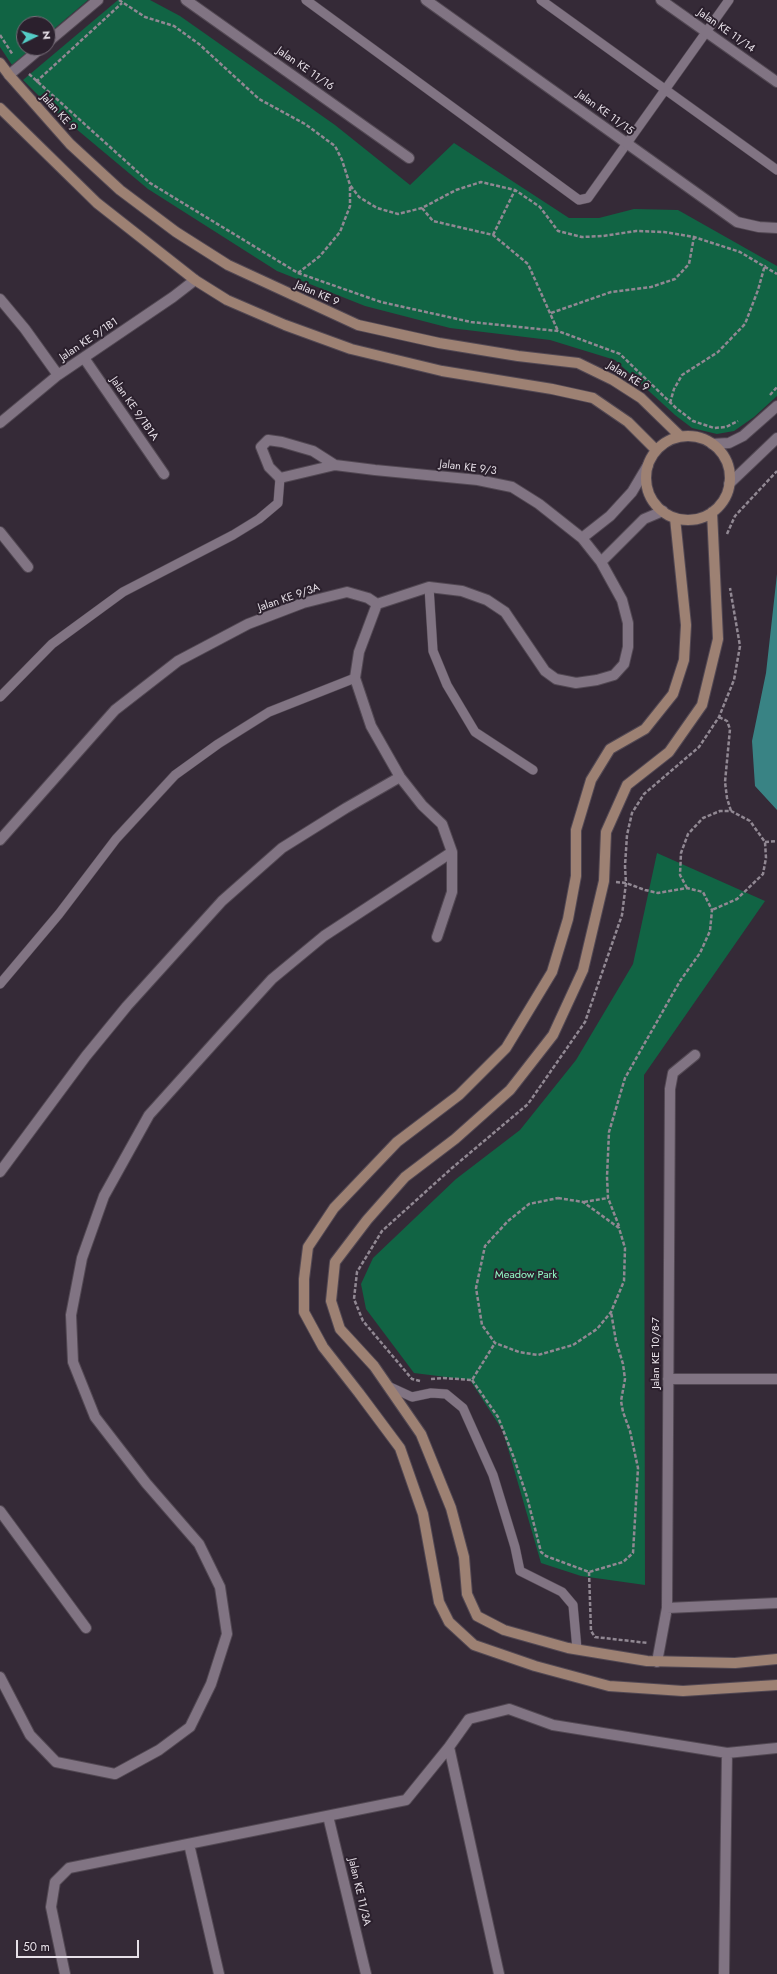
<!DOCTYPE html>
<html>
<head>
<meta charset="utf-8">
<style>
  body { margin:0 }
  #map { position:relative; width:777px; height:1974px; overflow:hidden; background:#352a37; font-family:Jost,sans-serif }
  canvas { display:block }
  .north { position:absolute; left:16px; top:16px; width:40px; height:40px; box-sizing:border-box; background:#2b202d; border:1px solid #766d78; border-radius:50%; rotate:85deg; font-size:11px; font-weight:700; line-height:16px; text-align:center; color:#e7e0e8 }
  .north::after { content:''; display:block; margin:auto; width:14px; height:18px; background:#54cdc7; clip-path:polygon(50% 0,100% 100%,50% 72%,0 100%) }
  .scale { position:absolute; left:16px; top:1940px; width:123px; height:18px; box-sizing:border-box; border:2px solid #e7e0e8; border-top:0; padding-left:5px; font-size:12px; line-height:14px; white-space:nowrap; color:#e7e0e8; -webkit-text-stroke:3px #2b202d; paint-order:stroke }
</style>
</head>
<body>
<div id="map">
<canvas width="777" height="1974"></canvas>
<div class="north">N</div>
<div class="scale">50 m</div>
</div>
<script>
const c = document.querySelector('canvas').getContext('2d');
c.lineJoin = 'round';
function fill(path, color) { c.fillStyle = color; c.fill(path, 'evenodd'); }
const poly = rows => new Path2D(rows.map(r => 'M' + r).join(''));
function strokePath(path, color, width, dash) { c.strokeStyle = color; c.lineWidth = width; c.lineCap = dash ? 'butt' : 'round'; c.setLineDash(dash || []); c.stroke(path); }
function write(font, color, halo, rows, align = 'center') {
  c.font = font + ' Jost,sans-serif'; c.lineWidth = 4; c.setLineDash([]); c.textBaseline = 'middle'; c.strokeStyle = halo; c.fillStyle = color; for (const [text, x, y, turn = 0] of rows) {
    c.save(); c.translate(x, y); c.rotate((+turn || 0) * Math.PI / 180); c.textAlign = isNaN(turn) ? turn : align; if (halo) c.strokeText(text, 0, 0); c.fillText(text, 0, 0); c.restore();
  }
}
fill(poly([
  [0,0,88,0,48,34,48,24,24,24,24,48,32,48,12,65,0,47],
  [118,0,150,0,180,16,335,125,410,185,454,143,569,218,599,218,634,209,678,210,777,266,777,396,754,417,734,431,717,434,692,428,675,415,615,360,550,340,450,328,365,306,277,271,148,189,50,107,23,80],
  [657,853,765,901,644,1075,645,1585,581,1576,541,1563,503,1431,470,1380,414,1373,366,1309,361,1284,373,1258,456,1179,520,1130,576,1060,633,964]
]), '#116444');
fill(poly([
  [777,574,777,810,755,786,752,741,766,673]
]), '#398384');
const lane = poly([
  [306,0,579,200,588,198,729,0],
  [541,0,777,170],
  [429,587,433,651,447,685,475,732,533,770],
  [0,697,52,644,123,592,233,535,259,519,278,503,280,478],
  [0,984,59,914,116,839,175,775,218,744,269,712,355,678],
  [388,1386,412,1397,431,1393,446,1394,463,1408,493,1475,515,1547,520,1571,562,1592,573,1605,577,1649]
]);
const street = poly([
  [186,0,409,158],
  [426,0,737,222,759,227,777,228],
  [661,0,777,82],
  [48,42,98,0],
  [9,75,41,48],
  [0,299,25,329,58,375],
  [84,358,164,474],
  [0,423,58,375,173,297,195,280],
  [712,444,729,443,743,436,777,406],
  [729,484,777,438],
  [0,532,28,567],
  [582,538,610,516,632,492,648,465],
  [601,562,644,519,663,511],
  [377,604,359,652,355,678,371,726,400,777,422,805,442,824,452,852,452,892,437,937],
  [0,840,115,710,178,661,248,624,303,603,347,592,368,598,377,604,429,587,462,591,487,600,505,612,545,671,556,679,576,683,597,680,614,675,624,664,628,647,628,623,622,600,601,562,582,538,539,504,512,487,478,480,375,470,335,465,280,478,269,467,261,447,268,440,282,442,313,451,335,465],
  [0,1172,86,1056,127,1006,222,901,282,848,346,808,400,777],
  [668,1379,777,1379],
  [0,1511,86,1628],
  [667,1608,777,1603],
  [657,1662,667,1608,670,1089,673,1073,695,1055],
  [0,1677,30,1735,56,1762,115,1774,159,1750,190,1727,211,1684,227,1634,220,1587,199,1544,146,1483,95,1417,73,1362,71,1315,82,1258,104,1196,149,1115,221,1035,272,979,324,936,452,852],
  [449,1747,499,1974],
  [328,1816,366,1974],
  [189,1844,219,1974],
  [65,1974,51,1907,55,1882,69,1868,406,1800,449,1747,469,1719,509,1709,553,1725,727,1753,777,1748],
  [724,1974,727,1753]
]);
const secondary = poly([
  [0,63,9,75,70,144,120,190,176,232,228,265,358,325,439,343,518,356,578,363,613,380,641,398,680,436],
  [0,108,97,203,195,280,227,300,285,325,351,349,442,371,552,389,593,398,628,422,656,450],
  '646 478a42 42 0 1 1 84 0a42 42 0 1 1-84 0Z',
  [712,512,718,639,702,705,669,752,627,785,606,832,604,881,583,970,553,1035,510,1090,455,1139,405,1177,367,1220,335,1262,331,1301,340,1329,374,1366,421,1434,451,1508,464,1557,467,1594,477,1616,504,1630,568,1648,647,1661,735,1663,777,1659],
  [675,518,686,625,684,660,673,694,645,729,610,749,591,780,576,830,576,876,568,919,552,972,506,1048,459,1095,397,1142,334,1208,308,1247,304,1279,304,1312,323,1347,359,1393,400,1448,423,1514,439,1602,449,1622,474,1645,535,1666,609,1686,683,1691,777,1685]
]);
strokePath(lane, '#524853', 10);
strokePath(street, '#524853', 12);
strokePath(secondary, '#524853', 12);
strokePath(poly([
  [119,0,145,17,174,26,199,44,259,99,305,124,335,146,342,160,350,185,359,197,377,208,398,214,422,208,456,190,481,182,515,190,540,207,558,231,582,237,603,236,636,231,664,232,694,237,740,252,777,274],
  [0,35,13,55],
  [29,74,150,183,298,273,381,302,471,322,558,331,620,354,676,408,693,421,714,428,726,427,738,421],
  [36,82,122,3],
  [422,208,433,221,493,235,528,264,558,331],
  [493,235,515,190],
  [298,273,320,256,340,232,350,206,350,186],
  [551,313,611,292,651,287,675,279,689,264,694,237],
  [770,395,777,387],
  [670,403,674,389,682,375,718,352,745,324,758,290,765,265],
  [727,534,735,516,777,471],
  [719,717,727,721,730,729,725,782,727,798,731,811],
  [765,842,777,841],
  [616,882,626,883,645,890,658,893,687,888,703,892,712,910,710,931,700,953,680,981,625,1078,609,1132,607,1177,608,1198,619,1226],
  [687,888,680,875,681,853,688,834,703,818,720,811,731,811,750,821,765,842,766,858,763,874,737,899,712,910],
  [558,1198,583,1202,619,1228,625,1248,624,1281,611,1312,597,1329,573,1345,538,1355,519,1352,495,1343,482,1325,476,1288,485,1246,508,1221,529,1204,558,1198],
  [584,1202,608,1198],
  [431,1379,443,1378,472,1380,495,1343],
  [472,1380,498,1417,514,1458,527,1497,541,1552,546,1556,589,1572,623,1562,633,1553,638,1468,630,1431,623,1412,621,1401,625,1379,623,1364,616,1341,611,1312],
  [420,1381,412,1379,363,1321,354,1299,357,1272,382,1231,452,1168,528,1104,585,1022,622,915,626,883,625,866,627,835,632,813,644,794,699,747,719,717,734,680,740,646,730,588],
  [589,1572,591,1631,595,1637,648,1643]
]), '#918893', 2.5, [4, 2]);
strokePath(lane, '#817483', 9);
strokePath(street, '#817483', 10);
strokePath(secondary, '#9d8173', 10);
write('11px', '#e7e0e8', '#2b202d', [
  ["Jalan KE 11/14",726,31,35],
  ["Jalan KE 11/16",305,69,35],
  ["Jalan KE 9",58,113,48],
  ["Jalan KE 11/15",605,113,36],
  ["Jalan KE 9",317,294,24],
  ["Jalan KE 9/1B1",89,340,-34],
  ["Jalan KE 9",628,377,32],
  ["Jalan KE 9/1B1A",134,409,55],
  ["Jalan KE 9/3",468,468,7],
  ["Jalan KE 9/3A",289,598,-19],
  ["Jalan KE 10/8-7",656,1353,-90],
  ["Jalan KE 11/3A",359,1892,77]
]);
write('11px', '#93fbc7', '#2b202d', [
  ["Meadow Park",526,1275]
]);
</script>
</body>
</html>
